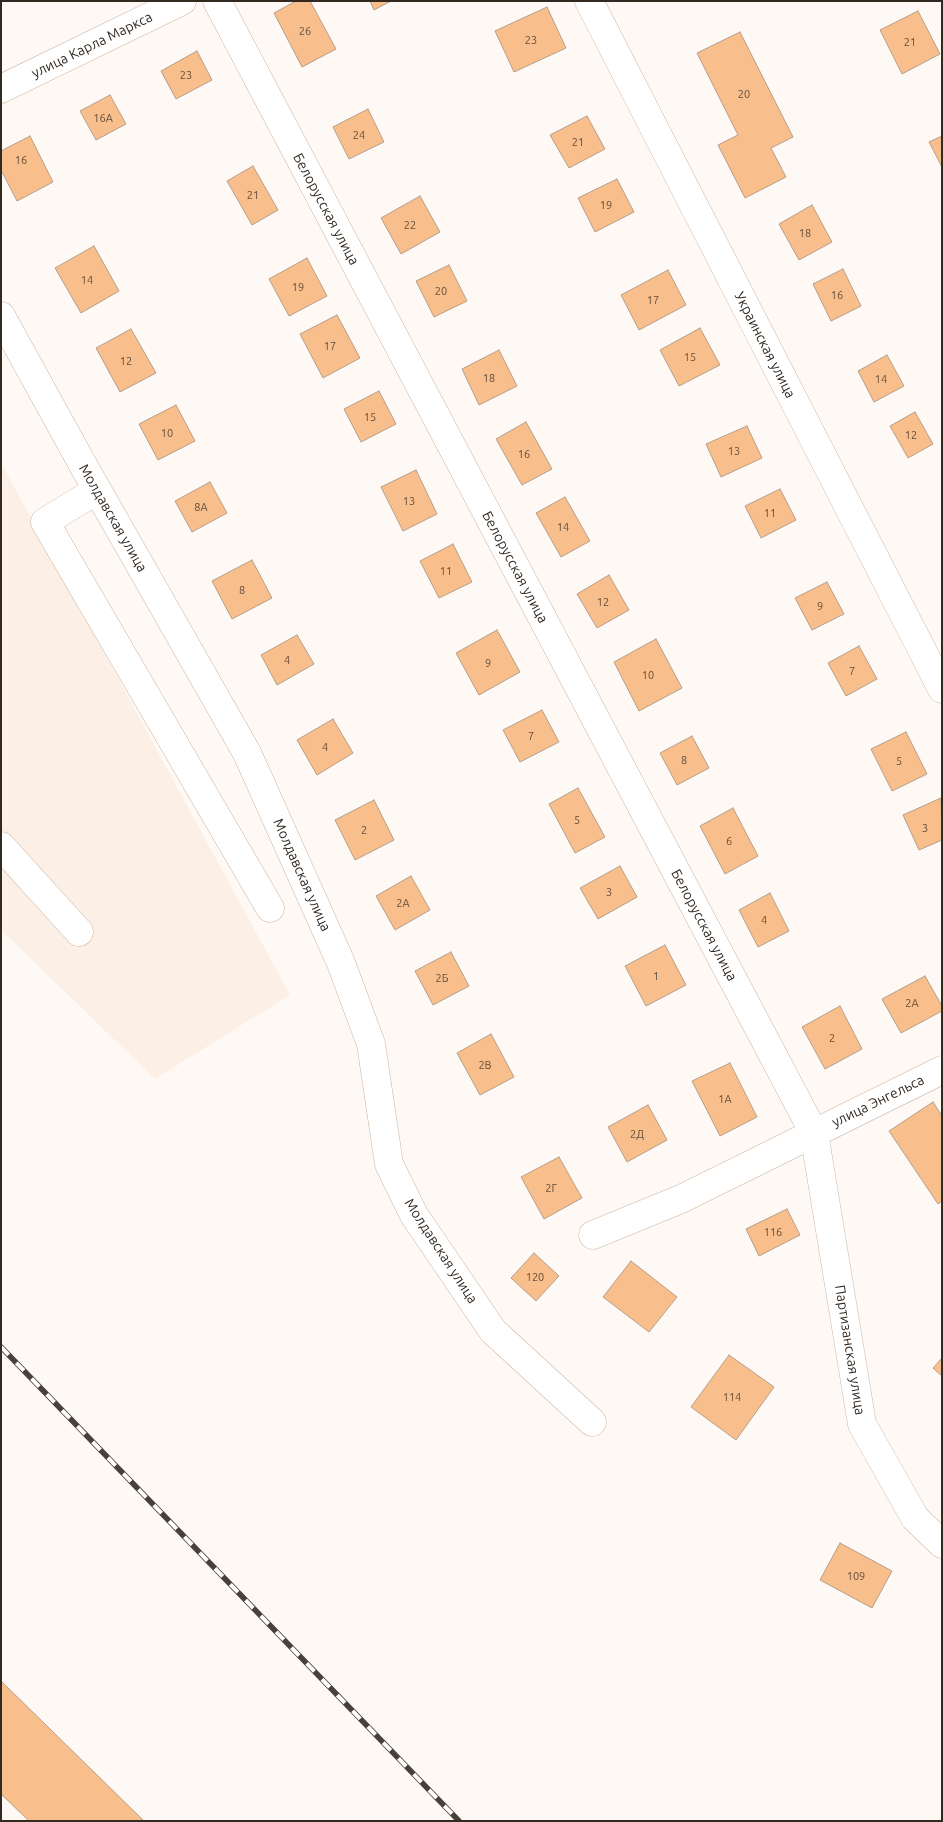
<!DOCTYPE html>
<html>
<head>
<meta charset="utf-8">
<style>
  body { margin:0 }
  #map { position:relative; width:943px; height:1822px; overflow:hidden; background:#fef9f5; font-family:Ubuntu,sans-serif }
  canvas { display:block }
  .frame { position:absolute; inset:0; border:2px solid #322921; pointer-events:none }
</style>
</head>
<body>
<div id="map">
<canvas width="943" height="1822"></canvas>
<div class="frame"></div>
</div>
<script>
const c = document.querySelector('canvas').getContext('2d');
c.lineJoin = 'round';
function fill(path, color) { c.fillStyle = color; c.fill(path, 'evenodd'); }
const poly = rows => new Path2D(rows.map(r => 'M' + r).join(''));
function strokePath(path, color, width, dash) { c.strokeStyle = color; c.lineWidth = width; c.lineCap = dash ? 'butt' : 'round'; c.setLineDash(dash || []); c.stroke(path); }
function write(font, color, halo, rows, align = 'center') {
  c.font = font + ' Ubuntu,sans-serif'; c.lineWidth = 5; c.setLineDash([]); c.textBaseline = 'middle'; c.strokeStyle = halo; c.fillStyle = color; for (const [text, x, y, turn = 0] of rows) {
    c.save(); c.translate(x, y); c.rotate((+turn || 0) * Math.PI / 180); c.textAlign = isNaN(turn) ? turn : align; if (halo) c.strokeText(text, 0, 0); c.fillText(text, 0, 0); c.restore();
  }
}
fill(poly([
  [1,463,290,995,155,1079,1,930]
]), '#fcefe5');
const building = poly([
  [296,1,310,1,336,49,302,67,274,13,296,1],
  [370,1,391,1,374,10,370,1],
  [547,7,566,48,514,72,495,31,547,7],
  [918,11,940,54,902,74,880,30,918,11],
  [740,32,793,137,771,148,786,177,745,198,718,145,738,135,697,53,740,32],
  [197,51,212,80,176,99,161,71,197,51],
  [110,95,126,124,96,140,80,111,110,95],
  [368,109,384,142,349,159,333,127,368,109],
  [587,116,605,149,569,168,550,135,587,116],
  [30,136,53,182,17,201,1,170,1,151,30,136],
  [942,136,942,167,929,142,942,136],
  [253,166,278,210,252,225,227,181,253,166],
  [617,179,634,212,595,232,578,198,617,179],
  [420,196,440,232,401,254,381,218,420,196],
  [812,205,832,242,799,260,779,224,812,205],
  [94,246,119,291,81,313,55,268,94,246],
  [307,258,327,296,289,316,269,279,307,258],
  [449,265,467,301,434,317,416,281,449,265],
  [843,269,861,306,831,321,813,284,843,269],
  [668,270,686,305,639,330,621,295,668,270],
  [337,315,360,358,323,378,300,334,337,315],
  [700,328,720,365,679,386,660,350,700,328],
  [131,329,156,373,120,392,96,348,131,329],
  [499,350,517,386,479,405,462,369,499,350],
  [887,355,904,386,874,402,858,371,887,355],
  [379,391,396,424,361,442,344,409,379,391],
  [176,405,195,441,158,460,139,424,176,405],
  [915,412,933,444,908,458,890,426,915,412],
  [526,422,552,469,522,485,496,439,526,422],
  [747,426,762,458,721,477,706,444,747,426],
  [416,470,437,514,403,531,381,487,416,470],
  [210,482,227,513,192,532,175,501,210,482],
  [780,489,796,520,761,538,745,506,780,489],
  [565,497,590,541,561,557,536,513,565,497],
  [453,544,472,582,439,598,420,561,453,544],
  [252,560,272,598,232,619,212,581,252,560],
  [609,575,629,610,597,628,577,594,609,575],
  [827,582,844,614,812,630,795,598,827,582],
  [497,630,520,672,479,695,456,653,497,630],
  [297,635,314,664,277,685,261,655,297,635],
  [656,639,682,688,639,711,614,662,656,639],
  [859,646,877,679,846,696,828,663,859,646],
  [542,710,559,742,520,762,503,730,542,710],
  [333,719,353,753,317,775,297,740,333,719],
  [906,732,927,774,892,791,871,749,906,732],
  [692,736,709,768,677,785,660,753,692,736],
  [578,788,605,837,575,853,549,804,578,788],
  [941,798,942,840,919,850,903,815,941,798],
  [374,800,394,840,355,860,335,820,374,800],
  [733,808,758,856,725,874,700,826,733,808],
  [620,866,637,897,598,919,580,888,620,866],
  [411,876,430,910,395,930,376,896,411,876],
  [770,893,789,931,758,947,739,910,770,893],
  [665,945,686,985,646,1006,625,966,665,945],
  [451,952,469,986,433,1005,415,971,451,952],
  [925,976,942,1006,942,1011,901,1033,882,999,925,976],
  [840,1006,862,1049,825,1069,802,1027,840,1006],
  [491,1034,514,1077,480,1095,457,1053,491,1034],
  [730,1063,757,1117,720,1136,692,1081,730,1063],
  [933,1102,942,1116,942,1201,938,1204,889,1131,933,1102],
  [648,1105,667,1140,627,1162,608,1127,648,1105],
  [559,1157,582,1198,544,1219,521,1177,559,1157],
  [787,1209,800,1235,759,1256,746,1229,787,1209],
  [534,1253,559,1276,536,1301,511,1278,534,1253],
  [631,1261,677,1297,649,1332,603,1297,631,1261],
  [729,1355,774,1387,736,1440,691,1407,729,1355],
  [942,1358,942,1376,933,1368,942,1358],
  [840,1543,892,1571,872,1608,820,1580,840,1543],
  [1,1681,144,1821,29,1821,1,1794,1,1681]
]);
fill(building, '#f8be8b');
strokePath(building, '#b59e8a', 1);
const minor = poly([
  [217,1,814,1133,862,1424,915,1518,942,1544],
  [589,1,942,689],
  [1,89,182,1],
  [1,316,83,465,247,753,341,963,371,1044,389,1164,414,1215,493,1331,592,1422],
  [97,490,45,522,270,908],
  [1,846,79,932],
  [593,1235,681,1199,942,1070]
]);
strokePath(minor, '#cdb5a1', 29);
strokePath(minor, '#fff', 28);
const rail = poly([
  [1,1347,459,1821]
]);
strokePath(rail, '#494039', 5.5);
strokePath(rail, '#fff', 4, [11]);
write('11px', '#644e3c', null, [
  ["26",305,31],
  ["23",531,40],
  ["21",910,42],
  ["23",186,75],
  ["20",744,94],
  ["16А",103,118],
  ["24",359,135],
  ["21",578,142],
  ["16",21,160],
  ["21",253,195],
  ["19",606,205],
  ["22",410,225],
  ["18",805,233],
  ["14",87,280],
  ["19",298,287],
  ["20",441,291],
  ["16",837,295],
  ["17",653,300],
  ["17",330,346],
  ["15",690,357],
  ["12",126,361],
  ["18",489,378],
  ["14",881,379],
  ["15",370,417],
  ["10",167,433],
  ["12",911,435],
  ["13",734,451],
  ["16",524,454],
  ["13",409,501],
  ["8А",201,507],
  ["11",770,513],
  ["14",563,527],
  ["11",446,571],
  ["8",242,590],
  ["12",603,602],
  ["9",820,606],
  ["4",287,660],
  ["9",488,663],
  ["7",852,671],
  ["10",648,675],
  ["7",531,736],
  ["4",325,747],
  ["8",684,760],
  ["5",899,761],
  ["5",577,820],
  ["3",925,828],
  ["2",364,830],
  ["6",729,841],
  ["3",609,892],
  ["2А",403,903],
  ["4",764,920],
  ["1",656,976],
  ["2Б",442,978],
  ["2А",912,1003],
  ["2",832,1038],
  ["2В",485,1065],
  ["1А",725,1099],
  ["2Д",637,1134],
  ["2Г",551,1188],
  ["116",773,1232],
  ["120",535,1277],
  ["114",732,1397],
  ["109",856,1576]
]);
write('14px', '#322921', '#fff', [
  ["улица Карла Маркса",92,45,-26],
  ["Белорусская улица",326,209,62],
  ["Украинская улица",765,345,63],
  ["Молдавская улица",113,518,60],
  ["Белорусская улица",515,567,62],
  ["Молдавская улица",302,875,66],
  ["Белорусская улица",704,925,62],
  ["улица Энгельса",878,1101,-26],
  ["Молдавская улица",441,1251,57],
  ["Партизанская улица",850,1350,81]
]);
</script>
</body>
</html>
